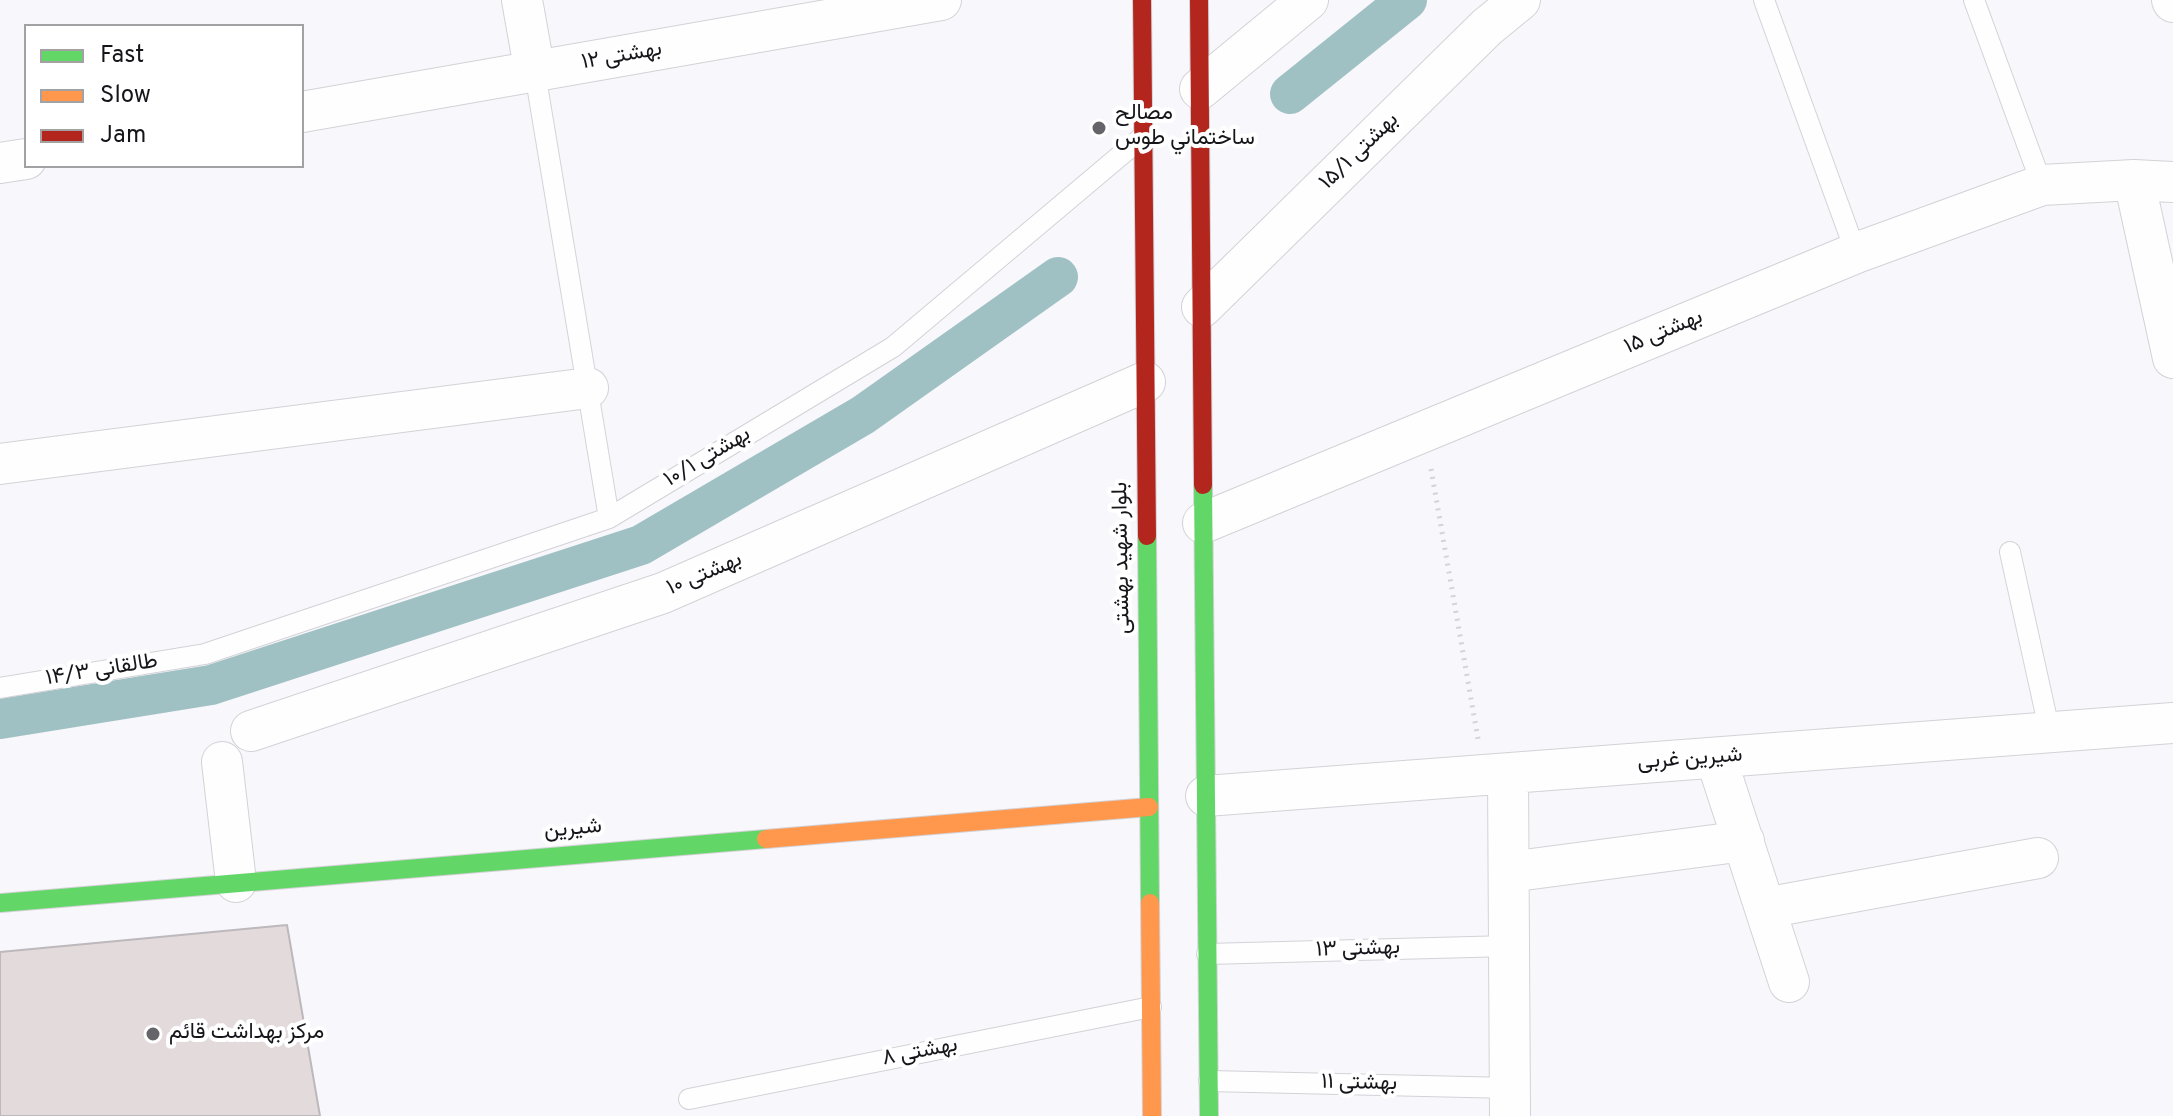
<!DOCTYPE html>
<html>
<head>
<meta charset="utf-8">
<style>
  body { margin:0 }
  #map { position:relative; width:2173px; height:1116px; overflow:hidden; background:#f8f7fc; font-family:Overpass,sans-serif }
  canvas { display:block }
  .legend { position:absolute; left:24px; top:24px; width:280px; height:144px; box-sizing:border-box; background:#fff; border:2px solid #a2a1a3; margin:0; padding:10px 14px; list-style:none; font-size:24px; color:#16151a }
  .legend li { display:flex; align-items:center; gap:16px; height:40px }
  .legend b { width:40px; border:2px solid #a2a1a3 }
</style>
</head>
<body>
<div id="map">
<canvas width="2173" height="1116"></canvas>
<ul class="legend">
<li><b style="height:10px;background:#63d668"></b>Fast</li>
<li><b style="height:10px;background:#ff974d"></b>Slow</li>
<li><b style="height:10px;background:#b3261e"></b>Jam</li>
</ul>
</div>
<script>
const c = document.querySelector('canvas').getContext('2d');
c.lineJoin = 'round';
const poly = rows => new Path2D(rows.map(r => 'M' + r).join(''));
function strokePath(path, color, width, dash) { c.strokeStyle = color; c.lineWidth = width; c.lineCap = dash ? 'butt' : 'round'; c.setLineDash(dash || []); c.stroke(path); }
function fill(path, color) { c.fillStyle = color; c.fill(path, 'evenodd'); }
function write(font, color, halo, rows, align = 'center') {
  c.font = font + ' Overpass,Vazirmatn,sans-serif'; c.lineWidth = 8; c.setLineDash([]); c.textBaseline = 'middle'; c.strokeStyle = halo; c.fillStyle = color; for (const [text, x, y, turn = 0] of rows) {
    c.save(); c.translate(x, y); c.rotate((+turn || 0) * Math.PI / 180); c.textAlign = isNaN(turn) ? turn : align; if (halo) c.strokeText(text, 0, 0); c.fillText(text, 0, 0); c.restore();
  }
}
strokePath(poly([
  [1290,94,1407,0],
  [0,719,211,685,641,545,863,415,1058,277]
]), '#a0c1c3', 40);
const building = poly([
  [287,925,320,1116,0,1116,0,952,287,925]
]);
fill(building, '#e3dadc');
strokePath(building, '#bcb8bb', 2);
const lane = poly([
  [1764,0,1856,253],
  [1974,0,2042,185],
  [535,73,609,518],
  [2010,552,2050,733],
  [0,688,205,654,609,518,893,347,1140,139],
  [1207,954,1509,946],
  [1209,1081,1510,1088],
  [689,1099,1151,1007]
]);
const street = poly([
  [522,0,535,73],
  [2172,0,2173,2],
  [1200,89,1308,0],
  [302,112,941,0],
  [0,163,26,159],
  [2134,180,2173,358],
  [1202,307,1487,27,1520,0],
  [0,464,588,388],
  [1203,523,1856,253,2042,185,2134,180,2173,182],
  [251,731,663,593,1145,382],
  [1716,758,1789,982],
  [222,762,236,882],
  [1508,774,1510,1116],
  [1206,796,2173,723],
  [1509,872,1744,841],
  [1765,908,2038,858]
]);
const fast = poly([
  [1203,485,1209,1116],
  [1147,536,1150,903],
  [0,903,766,839]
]);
const slow = poly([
  [766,839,1149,807],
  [1150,903,1152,1116]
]);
const jam = poly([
  [1142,0,1147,536],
  [1199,0,1203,485]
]);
strokePath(lane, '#d3d2d6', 22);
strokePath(street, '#d3d2d6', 42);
strokePath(fast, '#d3d2d6', 20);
strokePath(slow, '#d3d2d6', 20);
strokePath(jam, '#d3d2d6', 20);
strokePath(poly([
  [1431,469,1478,739]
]), '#d4d4d5', 5, [2, 6]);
strokePath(lane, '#fefeff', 20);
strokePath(street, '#fefeff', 40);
strokePath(fast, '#63d668', 18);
strokePath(slow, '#ff974d', 18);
strokePath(jam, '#b3261e', 18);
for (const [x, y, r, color] of [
  [1099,128,8,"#656469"],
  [153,1034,8,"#656469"]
]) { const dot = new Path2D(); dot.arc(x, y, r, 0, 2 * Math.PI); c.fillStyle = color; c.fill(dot); strokePath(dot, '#fff', 3); }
write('22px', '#16151a', '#fff', [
  ["بهشتی ۱۲",622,57,-10],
  ["بهشتی ۱۵/۱",1360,152,-44],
  ["بهشتی ۱۵",1664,333,-23],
  ["بهشتی ۱۰/۱",708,458,-31],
  ["بلوار شهید بهشتی",1123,558,-91],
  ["بهشتی ۱۰",705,575,-23],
  ["طالقانی ۱۴/۳",102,671,-9],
  ["شیرین غربی",1690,760,-4],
  ["شیرین",573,830,-5],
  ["بهشتی ۱۳",1358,950,-2],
  ["بهشتی ۸",920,1053,-11],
  ["بهشتی ۱۱",1359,1084,1]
]);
write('22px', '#16151a', '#fff', [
  ["مصالح",1115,115],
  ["ساختماني طوس",1115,140],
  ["مرکز بهداشت قائم",169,1034]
], 'left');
</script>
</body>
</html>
